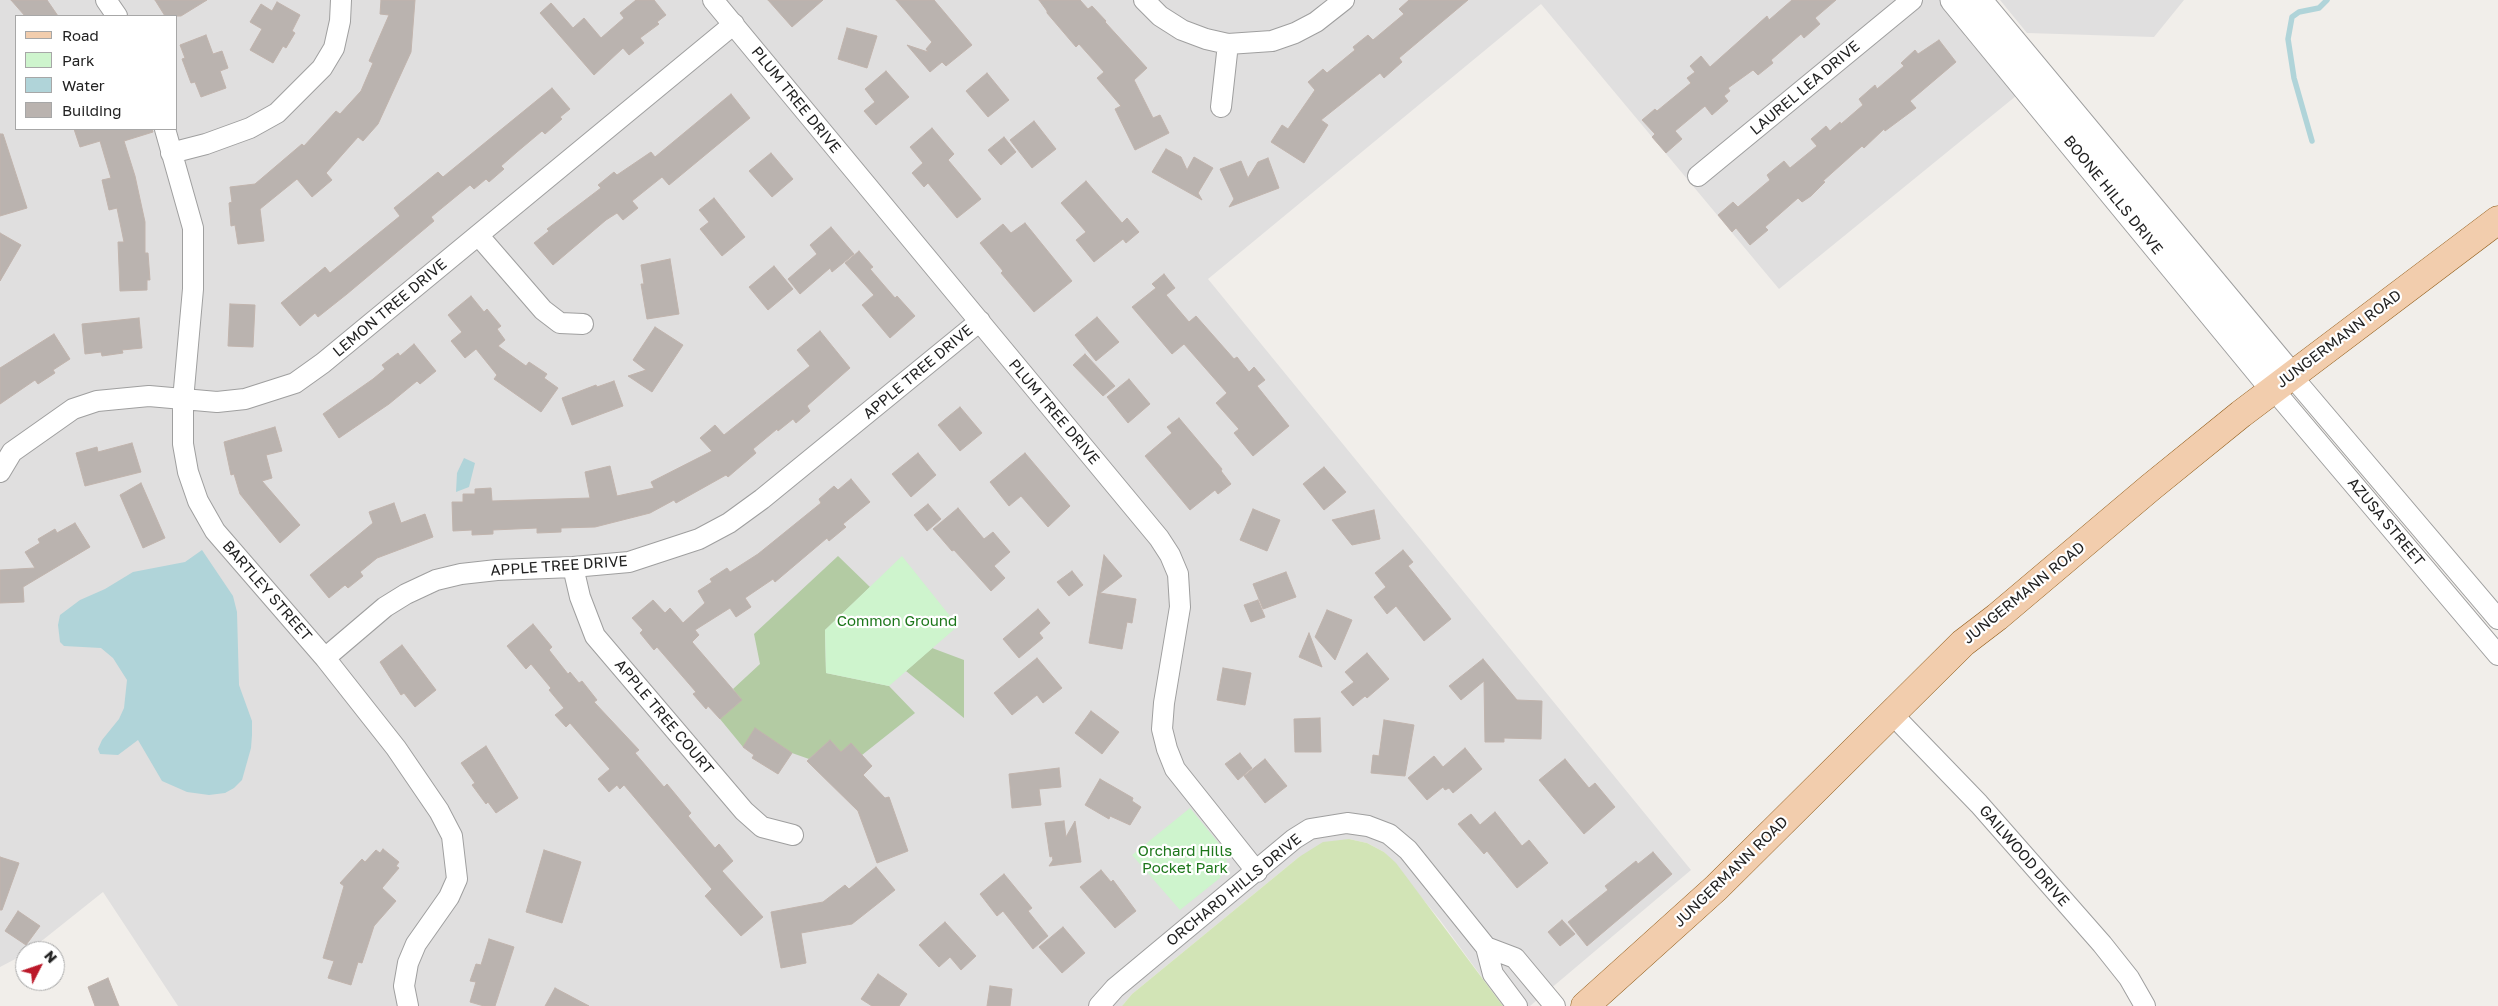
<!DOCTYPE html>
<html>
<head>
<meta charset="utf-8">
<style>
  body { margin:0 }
  #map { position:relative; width:2498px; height:1006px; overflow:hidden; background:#f1eeea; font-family:"Golos Text",sans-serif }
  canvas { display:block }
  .legend { position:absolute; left:15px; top:15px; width:162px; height:115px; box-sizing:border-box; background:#fff; border:1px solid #a7a7a7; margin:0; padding:6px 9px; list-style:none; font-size:15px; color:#222 }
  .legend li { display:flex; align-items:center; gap:10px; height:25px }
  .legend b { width:25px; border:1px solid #a7a7a7 }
  .north { position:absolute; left:15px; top:941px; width:50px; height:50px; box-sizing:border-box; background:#fff; border:1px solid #a7a7a7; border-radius:50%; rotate:49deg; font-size:14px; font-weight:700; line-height:20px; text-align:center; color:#222 }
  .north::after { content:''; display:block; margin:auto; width:18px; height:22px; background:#bb1829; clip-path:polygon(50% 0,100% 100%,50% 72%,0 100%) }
</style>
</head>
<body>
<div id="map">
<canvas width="2498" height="1006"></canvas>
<ul class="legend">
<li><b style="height:6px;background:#f2cdad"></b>Road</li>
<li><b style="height:14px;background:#cef4cd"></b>Park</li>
<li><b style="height:14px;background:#b0d4d9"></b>Water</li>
<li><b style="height:14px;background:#bab3af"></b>Building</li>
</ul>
<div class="north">N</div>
</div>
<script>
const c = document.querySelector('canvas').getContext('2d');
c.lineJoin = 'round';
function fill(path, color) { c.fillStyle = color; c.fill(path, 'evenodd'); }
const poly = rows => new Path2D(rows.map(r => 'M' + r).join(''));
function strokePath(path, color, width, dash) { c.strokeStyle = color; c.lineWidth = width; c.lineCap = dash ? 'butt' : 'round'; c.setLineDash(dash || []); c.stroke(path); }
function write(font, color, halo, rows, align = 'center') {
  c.font = font + ' "Golos Text",sans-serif'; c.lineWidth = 4.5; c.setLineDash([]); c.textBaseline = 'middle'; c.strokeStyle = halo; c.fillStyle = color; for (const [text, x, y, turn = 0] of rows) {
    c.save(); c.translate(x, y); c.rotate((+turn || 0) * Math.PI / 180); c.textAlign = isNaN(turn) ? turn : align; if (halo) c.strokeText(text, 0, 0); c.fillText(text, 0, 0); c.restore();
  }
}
fill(poly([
  [0,0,1940,0,1962,27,1965,36,2016,96,1779,289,1541,4,1208,279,1691,870,1530,1006,1503,1006,1440,920,1384,852,1367,843,1349,839,1299,857,1132,994,1122,1006,178,1006,103,892,29,951,25,951,23,955,0,967],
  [16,16,176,16,176,129,16,129],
  [2000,0,2184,0,2154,37,2027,33]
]), '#e0dfdf');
fill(poly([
  [1349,839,1367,843,1384,852,1396,863,1503,1006,1122,1006,1132,994,1299,857,1323,842]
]), '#d2e4b6');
fill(poly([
  [838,556,870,587,825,630,826,673,889,686,915,713,862,755,851,743,841,752,830,740,809,759,792,753,756,729,743,747,720,719,742,700,733,689,760,664,754,634],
  [932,648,964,660,964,718,906,671]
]), '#b3cba3');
fill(poly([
  [902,556,958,626,889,686,826,673,825,630],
  [1190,808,1221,846,1227,862,1220,878,1180,910,1132,855]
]), '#cef4cd');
fill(poly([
  [464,458,475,463,469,487,456,492,457,473],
  [202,550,233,596,237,612,239,685,252,721,252,735,251,748,242,780,234,788,225,793,209,795,187,792,162,781,138,740,118,755,100,754,98,749,102,740,119,719,124,708,127,680,113,658,101,648,64,646,60,642,58,625,60,615,80,600,105,589,133,572,185,562]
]), '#b0d4d9');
strokePath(poly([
  [2312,141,2294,78,2288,39,2292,17,2299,12,2319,8,2327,0]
]), '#b0d4d9', 5.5);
const building = poly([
  [11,0,47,0,58,16,25,16,11,0],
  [155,0,207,0,181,16,165,16,155,0],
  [381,0,415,0,411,52,378,124,363,141,358,137,326,173,332,180,312,197,297,179,260,209,264,241,238,244,235,225,231,226,229,203,232,202,230,187,255,184,302,144,304,146,336,111,340,114,361,91,373,63,369,61,389,15,380,14,381,0],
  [636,0,654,0,666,15,657,22,659,24,640,38,644,43,629,55,623,48,594,75,540,13,551,3,573,28,584,18,601,38,624,18,620,13,636,0],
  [768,0,823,0,792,27,768,0],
  [896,0,934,0,972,45,946,66,942,62,930,72,907,45,928,52,926,49,932,42,896,0],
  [1039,0,1080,0,1088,9,1092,6,1106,21,1105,22,1147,68,1134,80,1153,118,1160,115,1169,133,1135,150,1115,109,1121,106,1097,78,1104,72,1079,44,1076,47,1047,13,1047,11,1039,0],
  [1409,0,1468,0,1399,58,1402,62,1384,78,1380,73,1321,120,1328,125,1304,163,1271,142,1282,125,1288,129,1315,90,1308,82,1323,69,1327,73,1355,50,1353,47,1368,35,1373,40,1404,14,1399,9,1409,0],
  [1792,0,1836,0,1815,18,1820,24,1804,38,1801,34,1771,60,1773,63,1758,75,1753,70,1728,88,1730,91,1724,96,1728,101,1712,115,1705,106,1675,131,1682,139,1666,153,1652,137,1655,134,1642,120,1655,109,1657,111,1691,83,1687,78,1695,72,1690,66,1701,56,1710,67,1767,16,1769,20,1792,0],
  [277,2,300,15,292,31,295,33,286,48,283,46,273,63,250,50,262,29,250,22,261,4,272,11,277,2],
  [847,28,877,36,867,68,838,59,847,28],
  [206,35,213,54,222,51,228,68,220,71,226,88,201,97,195,82,191,83,182,59,185,58,180,45,206,35],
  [1939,40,1956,62,1910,101,1916,108,1885,131,1884,129,1864,148,1862,146,1823,181,1825,182,1811,196,1802,202,1798,198,1765,227,1768,230,1750,245,1736,228,1732,232,1718,215,1733,202,1738,207,1770,180,1767,175,1784,161,1790,168,1817,146,1811,139,1826,126,1830,131,1840,122,1841,124,1863,105,1859,99,1875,85,1877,89,1904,66,1901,63,1915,50,1918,54,1939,40],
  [886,71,909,97,876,125,864,111,875,102,865,89,886,71],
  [987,73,1009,100,988,117,966,91,987,73],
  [552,88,570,109,560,117,562,119,545,134,542,131,517,152,501,166,504,169,489,182,486,179,474,189,470,185,431,217,434,221,347,294,318,317,315,313,300,326,281,303,325,267,330,273,400,216,394,208,438,172,443,177,552,88],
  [731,94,750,118,669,185,662,177,632,201,638,208,623,220,617,213,606,220,553,265,534,243,549,231,547,229,601,188,598,185,614,172,617,175,651,152,655,157,731,94],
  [1034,121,1056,149,1032,168,1010,140,1034,121],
  [932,128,954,154,948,160,981,199,957,218,928,183,924,187,912,173,923,163,910,147,932,128],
  [74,129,152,129,153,132,124,141,135,176,145,222,145,253,148,253,150,280,147,280,147,290,120,291,118,242,124,242,117,208,109,210,102,180,111,178,100,141,80,147,74,129],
  [0,134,3,134,27,208,0,216,0,134],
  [1004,137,1016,152,1001,165,988,150,1004,137],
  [1166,149,1181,157,1187,170,1194,157,1213,168,1198,193,1202,200,1152,172,1166,149],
  [771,153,793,179,772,197,749,171,771,153],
  [1268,158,1279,188,1229,207,1234,199,1220,169,1241,161,1248,178,1258,162,1268,158],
  [1086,181,1122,223,1127,218,1139,232,1126,243,1123,239,1094,262,1076,240,1086,232,1061,203,1086,181],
  [714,198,745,237,722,256,700,229,709,222,699,210,714,198],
  [1025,223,1072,281,1034,312,1001,273,1003,271,980,243,1003,224,1011,233,1025,223],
  [831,227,854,254,832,272,830,268,800,294,788,279,817,254,810,245,831,227],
  [0,233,21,245,0,281,0,233],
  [859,251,873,267,870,269,895,298,897,296,915,316,890,338,862,305,874,295,845,263,859,251],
  [670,259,679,314,647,319,641,284,644,284,641,265,670,259],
  [774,266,793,289,768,310,749,287,774,266],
  [1164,274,1175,288,1166,295,1189,322,1196,316,1234,359,1237,357,1249,372,1254,367,1265,380,1257,386,1289,426,1253,456,1234,433,1239,429,1216,403,1227,393,1184,344,1172,354,1132,307,1156,288,1152,284,1164,274],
  [471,296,484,312,487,309,501,326,497,329,505,340,498,346,526,366,529,362,547,374,544,378,558,388,541,412,494,379,497,375,476,349,465,358,451,341,462,332,448,315,471,296],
  [230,304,255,305,253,347,228,346,230,304],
  [1097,317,1119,342,1096,361,1075,335,1097,317],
  [139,318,142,348,122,350,123,353,102,356,101,352,85,354,82,324,139,318],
  [655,327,683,345,652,392,628,376,646,370,633,360,655,327],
  [820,331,850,368,807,406,810,411,796,423,793,419,778,431,777,429,753,449,756,453,728,477,726,475,676,503,674,500,650,513,595,527,561,528,561,532,537,533,537,528,493,530,493,534,472,535,472,530,453,531,452,502,463,502,463,494,475,494,475,489,491,488,492,501,590,498,585,472,610,466,617,496,654,488,651,482,712,451,700,438,715,425,724,435,810,366,797,350,820,331],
  [54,334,70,359,53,370,55,373,38,384,35,380,0,404,0,368,54,334],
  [414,344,436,371,420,384,417,381,389,404,339,438,323,414,373,379,385,369,382,365,398,353,400,356,414,344],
  [1085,354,1115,386,1103,396,1073,365,1085,354],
  [1129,379,1150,404,1128,423,1107,397,1129,379],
  [614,381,623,406,572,425,562,398,596,385,597,387,614,381],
  [960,407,982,433,960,451,938,425,960,407],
  [1179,418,1222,469,1221,471,1231,484,1218,494,1215,490,1190,510,1145,456,1172,433,1167,427,1179,418],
  [275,427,282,451,266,455,272,478,262,481,300,525,280,543,240,494,234,474,231,475,224,442,275,427],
  [132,443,141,472,85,486,76,453,97,447,98,452,132,443],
  [918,453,936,475,911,497,892,474,918,453],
  [1025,453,1070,506,1048,527,1021,496,1009,506,990,482,1025,453],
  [1324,467,1346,492,1324,510,1303,484,1324,467],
  [851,479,870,502,843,524,846,527,829,541,827,538,775,582,773,579,745,598,751,607,736,617,730,608,695,630,699,635,692,642,742,700,720,719,708,706,706,709,693,694,696,692,657,647,654,650,640,633,643,630,632,618,653,600,665,613,670,608,683,623,705,603,698,591,712,582,710,579,727,568,730,572,758,554,821,503,819,499,834,486,838,490,851,479],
  [141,483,165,538,143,548,120,495,141,483],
  [394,503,401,523,425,514,433,537,377,558,360,572,363,576,348,588,345,585,329,598,310,575,373,523,369,512,394,503],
  [928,504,941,519,927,531,914,515,928,504],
  [958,508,984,539,993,532,1010,552,994,566,1005,578,991,591,954,550,952,551,933,529,958,508],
  [1253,509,1280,520,1267,551,1240,540,1253,509],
  [1374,510,1380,539,1352,545,1332,520,1374,510],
  [75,523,90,547,23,587,24,602,0,603,0,570,35,568,25,552,40,543,38,539,55,529,57,533,75,523],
  [1403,550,1413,562,1408,566,1451,619,1424,641,1396,606,1387,614,1374,597,1386,587,1375,573,1403,550],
  [1104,555,1122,576,1100,593,1136,599,1132,623,1127,622,1122,649,1089,643,1104,555],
  [1072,571,1083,585,1069,596,1057,582,1072,571],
  [1286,572,1296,597,1263,609,1253,584,1286,572],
  [1258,600,1265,617,1251,622,1244,605,1258,600],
  [1038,609,1050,623,1039,633,1043,638,1019,658,1003,639,1038,609],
  [1327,610,1352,620,1335,660,1315,637,1327,610],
  [533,624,552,647,549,650,568,674,570,672,579,683,582,681,597,700,594,702,639,750,635,753,664,787,667,784,691,813,688,816,715,848,719,844,733,861,722,871,763,917,741,936,705,896,712,889,624,785,620,789,617,785,609,792,598,779,610,769,570,723,566,727,555,715,564,708,549,690,551,688,531,664,526,669,507,646,533,624],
  [1309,633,1322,667,1299,657,1309,633],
  [402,645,436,690,415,707,404,693,401,695,380,662,402,645],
  [1367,653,1389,679,1367,698,1365,696,1353,706,1341,692,1354,682,1345,672,1367,653],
  [1037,658,1062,688,1043,703,1037,695,1012,715,994,693,1037,658],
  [1483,659,1517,700,1542,701,1541,739,1504,738,1504,742,1485,742,1484,681,1461,700,1449,686,1483,659],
  [1223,668,1251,673,1245,705,1217,700,1223,668],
  [1091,711,1119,732,1102,754,1075,733,1091,711],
  [1320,718,1321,752,1295,752,1294,719,1320,718],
  [1384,720,1414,725,1405,776,1371,773,1373,755,1379,756,1384,720],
  [755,728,792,753,778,774,752,758,754,755,743,747,755,728],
  [830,740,841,752,851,743,872,766,863,775,885,798,889,797,908,851,877,863,858,811,807,761,830,740],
  [486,746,518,798,496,813,488,802,486,804,472,785,475,783,461,763,486,746],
  [1465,748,1482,769,1453,793,1449,788,1445,790,1443,787,1427,800,1408,778,1434,756,1443,767,1465,748],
  [1240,753,1252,768,1238,780,1225,764,1240,753],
  [1265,759,1287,786,1265,803,1244,776,1265,759],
  [1565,759,1589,788,1595,783,1615,807,1584,834,1539,780,1565,759],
  [1059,768,1061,787,1039,789,1041,805,1012,808,1009,774,1059,768],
  [1100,779,1133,798,1132,801,1141,807,1130,825,1110,816,1109,819,1085,805,1100,779],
  [1495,812,1522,846,1529,840,1548,863,1517,888,1487,851,1484,854,1458,824,1471,814,1480,825,1495,812],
  [1064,821,1066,837,1075,821,1081,862,1049,866,1053,860,1052,856,1050,857,1045,823,1064,821],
  [383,849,399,862,396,866,399,868,382,888,396,901,374,926,362,963,358,962,351,985,328,978,334,961,323,958,344,886,340,883,362,859,365,862,376,850,380,853,383,849],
  [544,850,581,862,562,923,526,912,544,850],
  [1653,852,1672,874,1587,946,1568,922,1608,890,1605,886,1636,861,1638,864,1653,852],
  [0,857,19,863,2,910,0,910,0,857],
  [876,867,895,890,852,924,801,933,806,963,781,968,771,912,823,902,845,885,849,889,876,867],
  [1101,870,1111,882,1113,880,1136,911,1115,928,1080,887,1101,870],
  [1004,874,1032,908,1028,911,1048,936,1033,949,1003,911,997,916,980,894,1004,874],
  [18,911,40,926,26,945,5,931,18,911],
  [1562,920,1575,934,1560,946,1548,932,1562,920],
  [945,922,976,956,961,970,950,957,939,967,919,945,945,922],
  [1063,927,1085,953,1062,973,1039,947,1063,927],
  [489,939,514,947,495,1006,484,1006,470,1002,476,982,470,981,476,964,481,965,489,939],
  [878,974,907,994,899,1006,872,1006,861,999,878,974],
  [108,978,119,1006,95,1006,88,987,108,978],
  [990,986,1012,989,1010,1006,987,1006,990,986],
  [555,988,589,1006,545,1006,555,988]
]);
fill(building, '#bab3af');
strokePath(building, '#c1b4ad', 1);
const minor = poly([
  [106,0,117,16],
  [713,0,1159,538,1170,555,1178,574,1180,607,1164,703,1162,729,1167,749,1175,769,1257,872],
  [1144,0,1160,16,1182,30,1206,39,1228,44,1272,41,1295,33,1316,22,1344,0],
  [1221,107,1228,44],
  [165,129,193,228,193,289,183,400,183,444,188,472,198,501,215,531,325,658,396,748,439,811,452,836,457,879,449,897,416,944,408,963,404,986,408,1006],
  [171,153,206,144,250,128,277,113,322,68,334,48,340,21,341,0],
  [1698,176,1912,0],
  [478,235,543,310,560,323,583,324],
  [2291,375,2498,619],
  [2273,389,2498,655],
  [0,472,12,452,73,409,97,401,149,396,217,402,245,399,295,383,323,363,734,24],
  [573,567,580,597,595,636,744,811,762,827,793,835],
  [325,658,385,607,406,594,436,580,461,574,497,570,573,567,629,562,699,539,729,523,762,499,980,321],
  [1892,714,1979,804,2102,944,2129,978,2145,1006],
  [1486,947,1515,958,1555,1006],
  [1099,1006,1115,988,1294,839,1310,829,1347,823,1368,826,1389,834,1408,850,1486,947,1493,974,1517,1006]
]);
const tertiary = poly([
  [1953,0,2273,389],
  [1979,0,2291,375]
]);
const primary = poly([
  [1585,1006,1716,888,1963,643,1997,617,2151,487,2241,414,2498,220]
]);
strokePath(minor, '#9f9f9f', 22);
strokePath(tertiary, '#9f9f9f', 27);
strokePath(primary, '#8d5712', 29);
strokePath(minor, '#fff', 20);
strokePath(tertiary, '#fff', 25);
strokePath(primary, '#f2cdad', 28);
write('15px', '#222', '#fff', [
  ["LAUREL LEA DRIVE",1805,88,-40],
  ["PLUM TREE DRIVE",796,100,51],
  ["BOONE HILLS DRIVE",2113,195,51],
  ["LEMON TREE DRIVE",390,308,-40],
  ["JUNGERMANN ROAD",2339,339,-37],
  ["APPLE TREE DRIVE",918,372,-40],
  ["PLUM TREE DRIVE",1054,412,50],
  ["AZUSA STREET",2386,522,50],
  ["APPLE TREE DRIVE",559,566,-4],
  ["BARTLEY STREET",267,591,49],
  ["JUNGERMANN ROAD",2024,593,-39],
  ["APPLE TREE COURT",664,717,50],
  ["GAILWOOD DRIVE",2024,856,49],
  ["JUNGERMANN ROAD",1731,872,-44],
  ["ORCHARD HILLS DRIVE",1234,890,-39]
]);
write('15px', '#1c761a', '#fff', [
  ["Common Ground",897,621],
  ["Orchard Hills",1185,851],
  ["Pocket Park",1185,868]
]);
</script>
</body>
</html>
